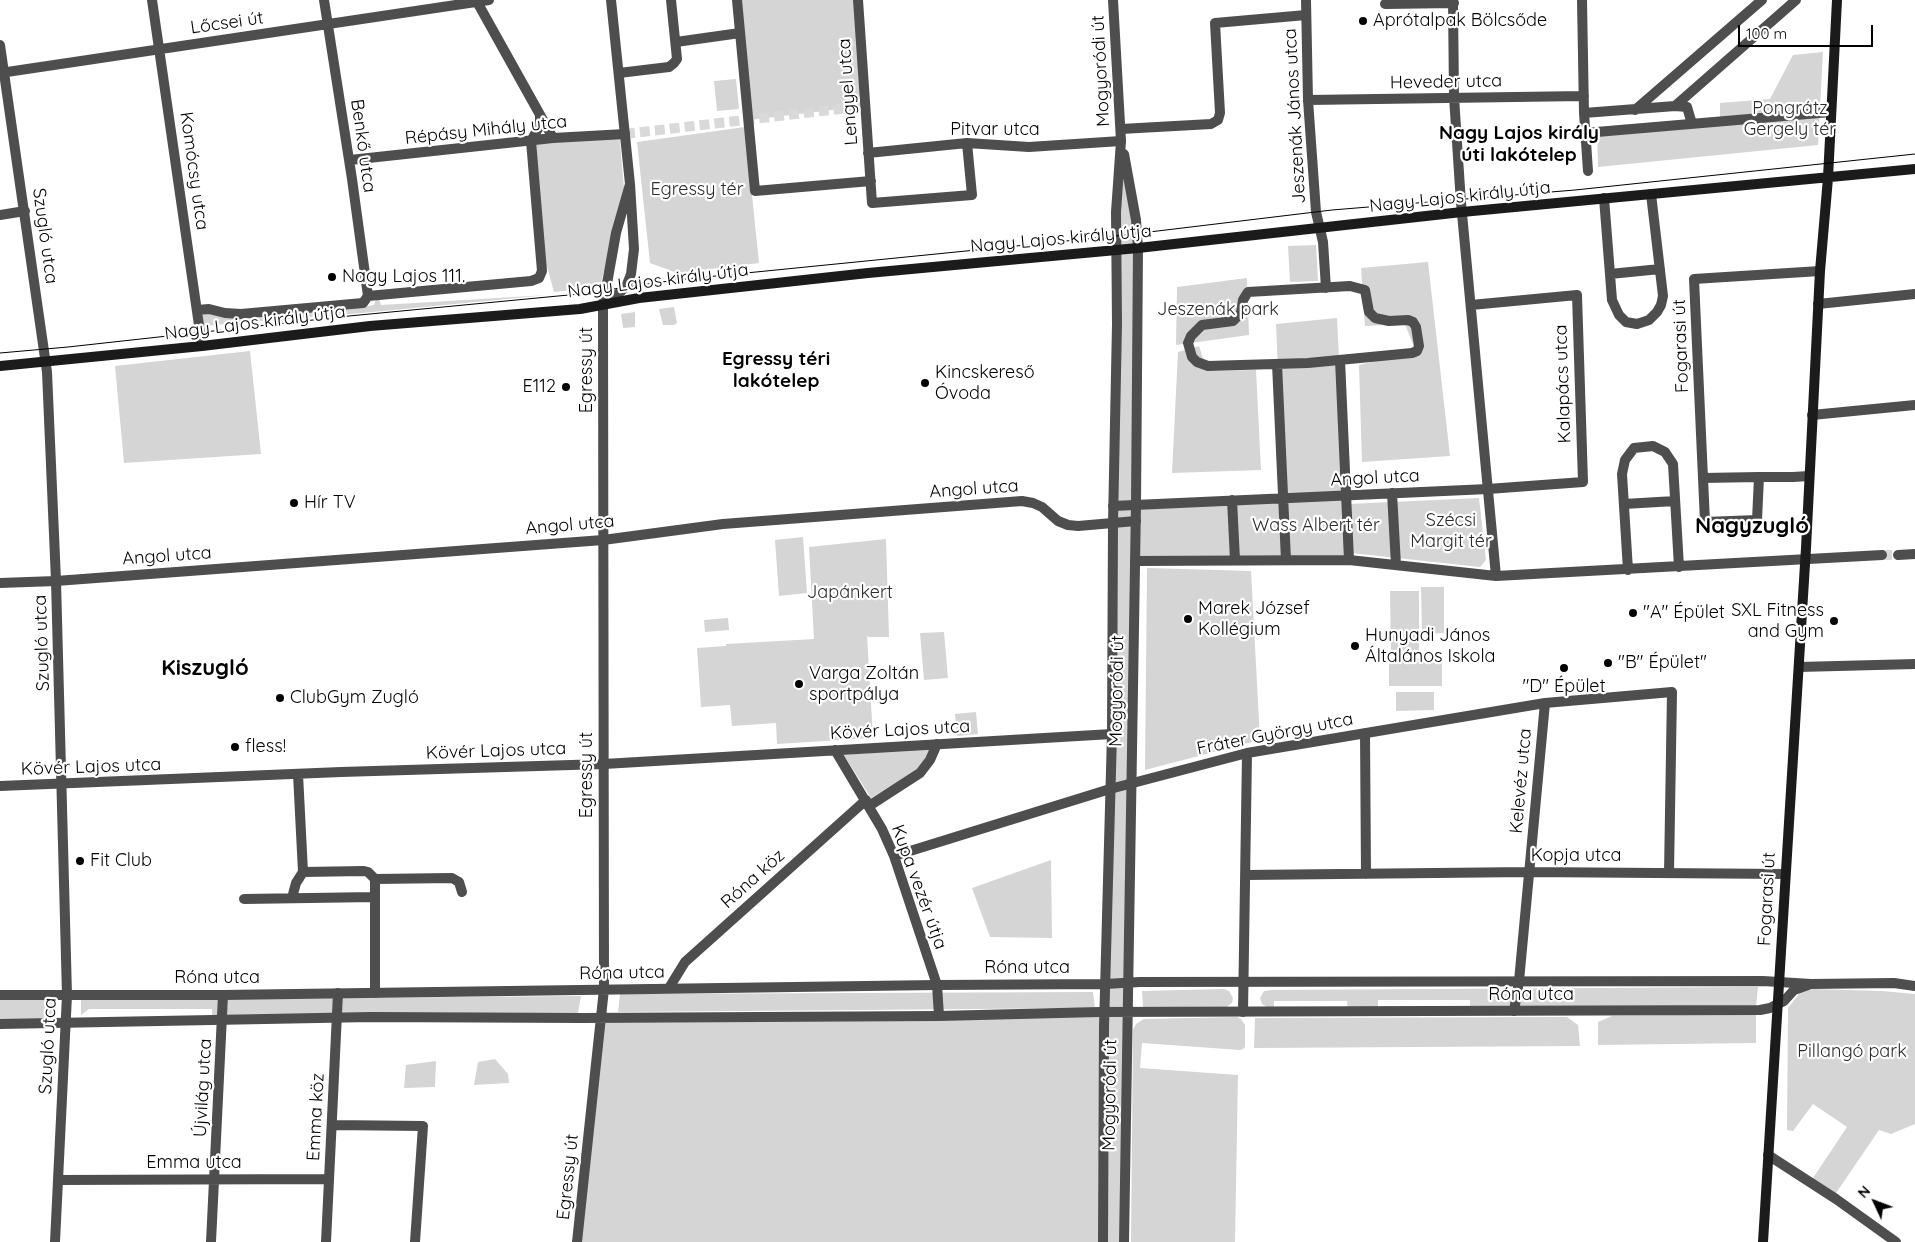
<!DOCTYPE html>
<html>
<head>
<meta charset="utf-8">
<style>
  body { margin:0 }
  #map { position:relative; width:1915px; height:1242px; overflow:hidden; background:#fff; font-family:Quicksand,sans-serif }
  canvas { display:block }
  .north { position:absolute; left:1850px; top:1177px; width:50px; height:50px; -webkit-text-stroke:4px #fff; paint-order:stroke; rotate:313deg; font-size:14px; font-weight:700; line-height:20px; text-align:center; color:#000 }
  .north::after { content:''; display:block; margin:auto; width:18px; height:22px; background:#000; clip-path:polygon(50% 0,100% 100%,50% 72%,0 100%) }
  .scale { position:absolute; left:1738px; top:25px; width:135px; height:22px; box-sizing:border-box; border:2px solid #000; border-top:0; padding-left:6px; font-size:15px; line-height:18px; white-space:nowrap; color:#000; -webkit-text-stroke:4px #fff; paint-order:stroke }
</style>
</head>
<body>
<div id="map">
<canvas width="1915" height="1242"></canvas>
<div class="north">N</div>
<div class="scale">100 m</div>
</div>
<script>
const c = document.querySelector('canvas').getContext('2d');
c.lineJoin = 'round';
function fill(path, color) { c.fillStyle = color; c.fill(path, 'evenodd'); }
const poly = rows => new Path2D(rows.map(r => 'M' + r).join(''));
function strokePath(path, color, width, dash) { c.strokeStyle = color; c.lineWidth = width; c.lineCap = dash ? 'butt' : 'round'; c.setLineDash(dash || []); c.stroke(path); }
function write(font, color, halo, rows, align = 'center') {
  c.font = font + ' Quicksand,sans-serif'; c.lineWidth = 4.5; c.setLineDash([]); c.textBaseline = 'middle'; c.strokeStyle = halo; c.fillStyle = color; for (const [text, x, y, turn = 0] of rows) {
    c.save(); c.translate(x, y); c.rotate((+turn || 0) * Math.PI / 180); c.textAlign = isNaN(turn) ? turn : align; if (halo) c.strokeText(text, 0, 0); c.fillText(text, 0, 0); c.restore();
  }
}
fill(poly([
  [737,0,858,0,865,106,749,120],
  [1823,52,1818,145,1598,167,1597,127,1720,117,1720,103,1770,99,1793,55],
  [736,79,739,109,717,111,714,81],
  [745,127,759,263,677,273,650,263,637,142],
  [619,131,624,188,600,287,554,292,548,270,541,253,531,141],
  [1121,141,1136,220,1124,1242,577,1242,601,1018,1105,1012],
  [1316,245,1318,281,1290,282,1288,246],
  [1428,262,1450,456,1362,462,1359,365,1416,352,1405,324,1365,326,1361,268],
  [1247,278,1249,335,1176,345,1177,287],
  [548,295,362,313,203,326,202,314,205,311,222,317,247,319,352,309,374,305,376,299,379,298,381,305],
  [674,307,677,323,674,325,663,325,659,309],
  [635,312,635,327,623,328,621,314],
  [1337,318,1349,560,1286,560,1276,324],
  [1199,346,1207,371,1256,370,1261,470,1172,473,1178,352],
  [250,351,261,454,124,463,115,366],
  [1479,498,1486,560,1480,567,1351,553,1349,504],
  [1281,501,1283,558,1139,558,1139,507],
  [803,537,807,593,779,596,775,540],
  [886,539,889,637,868,637,867,635,873,738,777,744,776,723,732,726,730,705,701,707,697,648,726,646,726,644,814,639,809,547],
  [1147,568,1251,571,1260,740,1145,770],
  [1421,587,1444,587,1444,633,1422,634],
  [1390,591,1419,591,1419,652,1391,653],
  [728,618,729,630,705,632,704,620],
  [944,632,948,678,924,680,920,633],
  [1389,658,1442,658,1442,686,1389,686],
  [1396,692,1434,692,1434,710,1396,711],
  [976,712,978,734,957,736,955,714],
  [931,748,926,759,915,771,871,798,844,755],
  [1051,860,1052,938,990,937,972,888],
  [1758,987,1756,1006,1470,1010,1470,1000,1378,1000,1378,1010,1348,1010,1347,1001,1274,1001,1274,1007,1267,1007,1262,1004,1260,998,1264,991,1272,990],
  [1224,989,1229,991,1233,998,1232,1003,1225,1008,1143,1007,1142,991],
  [1812,989,1882,991,1915,994,1915,1124,1891,1134,1879,1130,1834,1196,1811,1181,1847,1127,1813,1104,1793,1131,1787,1130,1788,1008,1802,990],
  [1093,992,1095,1008,618,1012,620,994],
  [581,996,578,1013,212,1015,212,1009,89,1009,81,1015,81,1000],
  [0,1000,53,1000,53,1019,0,1019],
  [1756,1014,1756,1043,1598,1045,1598,1022,1612,1016],
  [1237,1017,1241,1019,1245,1025,1245,1047,1243,1049,1240,1050,1142,1043,1140,1068,1238,1075,1235,1242,1131,1242,1133,1030,1136,1024,1144,1019],
  [1567,1017,1578,1025,1580,1046,1254,1048,1255,1018],
  [495,1059,508,1074,509,1083,474,1085,478,1062],
  [436,1061,435,1087,404,1088,406,1065]
]), '#d5d5d5');
strokePath(poly([
  [625,134,865,106],
  [1882,555,1898,555]
]), '#d9d9d9', 10, [10, 5]);
strokePath(poly([
  [152,0,202,346],
  [324,0,352,179,368,296],
  [476,0,553,138],
  [737,0,755,191,871,181],
  [858,0,872,203,972,195,967,143],
  [1306,0,1308,100,1316,212,1323,242,1326,288],
  [1453,0,1454,97,1461,203,1496,576],
  [1582,0,1584,113,1588,171],
  [1385,4,1454,3],
  [676,42,740,33],
  [0,73,489,0],
  [619,73,669,67,674,63,677,59,671,0],
  [1308,100,1584,96],
  [1675,106,1796,0],
  [1635,110,1762,0],
  [1584,113,1675,106,1687,107,1692,124],
  [1121,129,1211,124,1218,120,1220,113,1215,23,1306,15],
  [1585,133,1831,112],
  [868,153,967,143,1029,147,1121,141],
  [350,160,553,138,625,134],
  [1604,198,1612,300,1619,315,1626,322,1637,324,1649,320,1657,312,1661,305,1663,296,1651,194],
  [0,215,25,211],
  [1610,274,1660,269],
  [1350,286,1365,290,1369,312,1375,318,1389,321,1408,320,1413,322,1416,327,1419,346,1417,351,1412,353,1308,363,1208,366,1197,362,1192,357,1188,343,1191,336,1202,325,1233,321,1241,313,1243,300,1248,292,1350,286],
  [368,296,531,281,539,278,542,271,531,141,540,125,540,116],
  [1818,304,1915,294],
  [197,310,209,309,225,313,241,314,363,303,368,296],
  [1340,360,1349,560],
  [1277,364,1286,560],
  [1812,415,1915,405],
  [1759,477,1757,520,1705,522,1703,478,1759,477,1793,477,1809,476],
  [1703,478,1694,279,1820,271],
  [1392,493,1396,565],
  [1232,500,1235,560],
  [1624,504,1675,501],
  [1113,506,1488,489,1583,482,1577,295,1471,305],
  [1898,555,1915,554],
  [1135,561,1349,560,1496,576,1882,555],
  [1628,570,1622,474,1625,460,1634,448,1653,446,1665,452,1673,464,1679,567],
  [0,583,56,581,603,540,723,524,1022,501,1033,503,1042,507,1058,521,1068,525,1078,526,1136,521],
  [1799,667,1915,664],
  [1365,733,1366,874],
  [835,750,882,829,894,856,937,985,939,1016],
  [298,774,303,872],
  [0,786,341,772,604,764,1112,734],
  [869,806,920,773,930,760,937,744],
  [894,856,1110,789,1247,753,1545,703,1672,692,1669,873],
  [303,872,364,871,368,872,375,879],
  [1246,875,1529,872,1785,874],
  [375,897,375,993],
  [292,898,296,883,303,872],
  [244,899,375,897,375,879,452,878,459,882,462,892],
  [669,988,685,962,866,800],
  [1514,1011,1519,981,1545,703],
  [1243,1012,1247,753],
  [332,1125,423,1126,415,1242],
  [1768,1155,1836,1199,1896,1242],
  [58,1180,329,1179],
  [55,1242,67,995],
  [211,1242,223,995],
  [326,1242,338,993]
]), '#4e4e4e', 10);
strokePath(poly([
  [0,45,47,372,56,581,67,995],
  [1124,154,1136,220,1138,248,1136,504,1124,1242],
  [606,304,626,287,631,274,634,249,630,184,611,0],
  [0,995,223,995,937,985,1105,984,1140,982,1763,981,1811,984,1894,983,1915,986],
  [0,1024,371,1017,582,1018,939,1016,1099,1012,1760,1010,1770,1008,1784,1001,1794,990,1808,985],
  [577,1242,604,989,603,306,616,233,630,184],
  [1103,1242,1104,1027,1112,734,1113,523,1117,324,1116,212,1121,141,1113,0]
]), '#4e4e4e', 10);
strokePath(poly([
  [0,366,202,346,370,326,580,309,639,298,868,273,1138,248,1462,212,1915,169],
  [1763,1242,1806,548,1820,271,1828,178,1837,0]
]), '#1b1b1b', 10);
strokePath(poly([
  [0,353,68,347,349,316,579,294,676,280,1116,236,1332,210,1575,190,1915,154]
]), '#000', 1);
for (const [x, y, r, color] of [
  [1363,21,5,"#000"],
  [332,277,5,"#000"],
  [925,383,5,"#000"],
  [566,387,5,"#000"],
  [294,503,5,"#000"],
  [1633,613,5,"#000"],
  [1188,619,5,"#000"],
  [1834,621,5,"#000"],
  [1355,646,5,"#000"],
  [1608,663,5,"#000"],
  [1564,668,5,"#000"],
  [799,684,5,"#000"],
  [280,698,5,"#000"],
  [235,747,5,"#000"],
  [80,861,5,"#000"]
]) { const dot = new Path2D(); dot.arc(x, y, r, 0, 2 * Math.PI); c.fillStyle = color; c.fill(dot); strokePath(dot, '#fff', 2); }
write('18px', '#000', '#fff', [
  ["Aprótalpak Bölcsőde",1373,21],
  ["Nagy Lajos 111.",342,277],
  ["Kincskereső",935,373],
  ["Óvoda",935,394],
  ["E112",556,387,"right"],
  ["Hír TV",304,503],
  ["Marek József",1198,609],
  ["Kollégium",1198,630],
  ["SXL Fitness",1824,611,"right"],
  ["and Gym",1824,632,"right"],
  ["\"A\" Épület",1643,613],
  ["Hunyadi János",1365,636],
  ["Általános Iskola",1365,657],
  ["\"B\" Épület\"",1618,663],
  ["Varga Zoltán",809,674],
  ["sportpálya",809,695],
  ["\"D\" Épület",1564,687,"center"],
  ["ClubGym Zugló",290,698],
  ["fless!",245,747],
  ["Fit Club",90,861]
], 'left');
write('18px', '#000', '#fff', [
  ["Lőcsei út",227,23,-8],
  ["Mogyoródi út",1101,71,-93],
  ["Heveder utca",1446,82,-1],
  ["Lengyel utca",848,92,-94],
  ["Jeszenák János utca",1295,116,-93],
  ["Répásy Mihály utca",486,130,-6],
  ["Pitvar utca",995,130],
  ["Benkő utca",363,146,82],
  ["Komócsy utca",194,171,82],
  ["Nagy Lajos király útja",1460,197,-6],
  ["Szugló utca",45,236,82],
  ["Nagy Lajos király útja",1061,239,-5],
  ["Nagy Lajos király útja",658,281,-7],
  ["Nagy Lajos király útja",255,323,-7],
  ["Fogarasi út",1681,346,-92],
  ["Egressy út",587,370,-90],
  ["Kalapács utca",1563,384,-92],
  ["Angol utca",1375,478,-3],
  ["Angol utca",974,489,-4],
  ["Angol utca",570,525,-5],
  ["Angol utca",167,556,-4],
  ["Szugló utca",42,643,-92],
  ["Mogyoródi út",1117,691,-89],
  ["Kövér Lajos utca",900,730,-3],
  ["Fráter György utca",1275,734,-11],
  ["Kövér Lajos utca",496,751,-2],
  ["Kövér Lajos utca",91,767,-2],
  ["Egressy út",587,775,-90],
  ["Kelevéz utca",1521,781,-85],
  ["Kopja utca",1576,856],
  ["Róna köz",753,879,-42],
  ["Kupa vezér útja",919,887,70],
  ["Fogarasi út",1767,899,-87],
  ["Róna utca",1027,968],
  ["Róna utca",622,973,-1],
  ["Róna utca",217,978],
  ["Róna utca",1531,995],
  ["Szugló utca",48,1046,-87],
  ["Újvilág utca",203,1088,-87],
  ["Mogyoródi út",1110,1095,-89],
  ["Emma köz",316,1117,-87],
  ["Emma utca",194,1163],
  ["Egressy út",568,1177,-84]
]);
write('18px', '#2c2c2c', '#fff', [
  ["Pongrátz",1790,109],
  ["Gergely tér",1790,130],
  ["Egressy tér",697,190],
  ["Jeszenák park",1218,310],
  ["Szécsi",1451,521],
  ["Margit tér",1451,542],
  ["Wass Albert tér",1316,526],
  ["Japánkert",850,593],
  ["Pillangó park",1852,1052]
]);
write('bold 19px', '#000', '#fff', [
  ["Nagy Lajos király",1519,133],
  ["úti lakótelep",1519,155],
  ["Egressy téri",776,359],
  ["lakótelep",776,381]
]);
write('bold 22px', '#000', '#fff', [
  ["Nagyzugló",1752,526],
  ["Kiszugló",205,668]
]);
</script>
</body>
</html>
